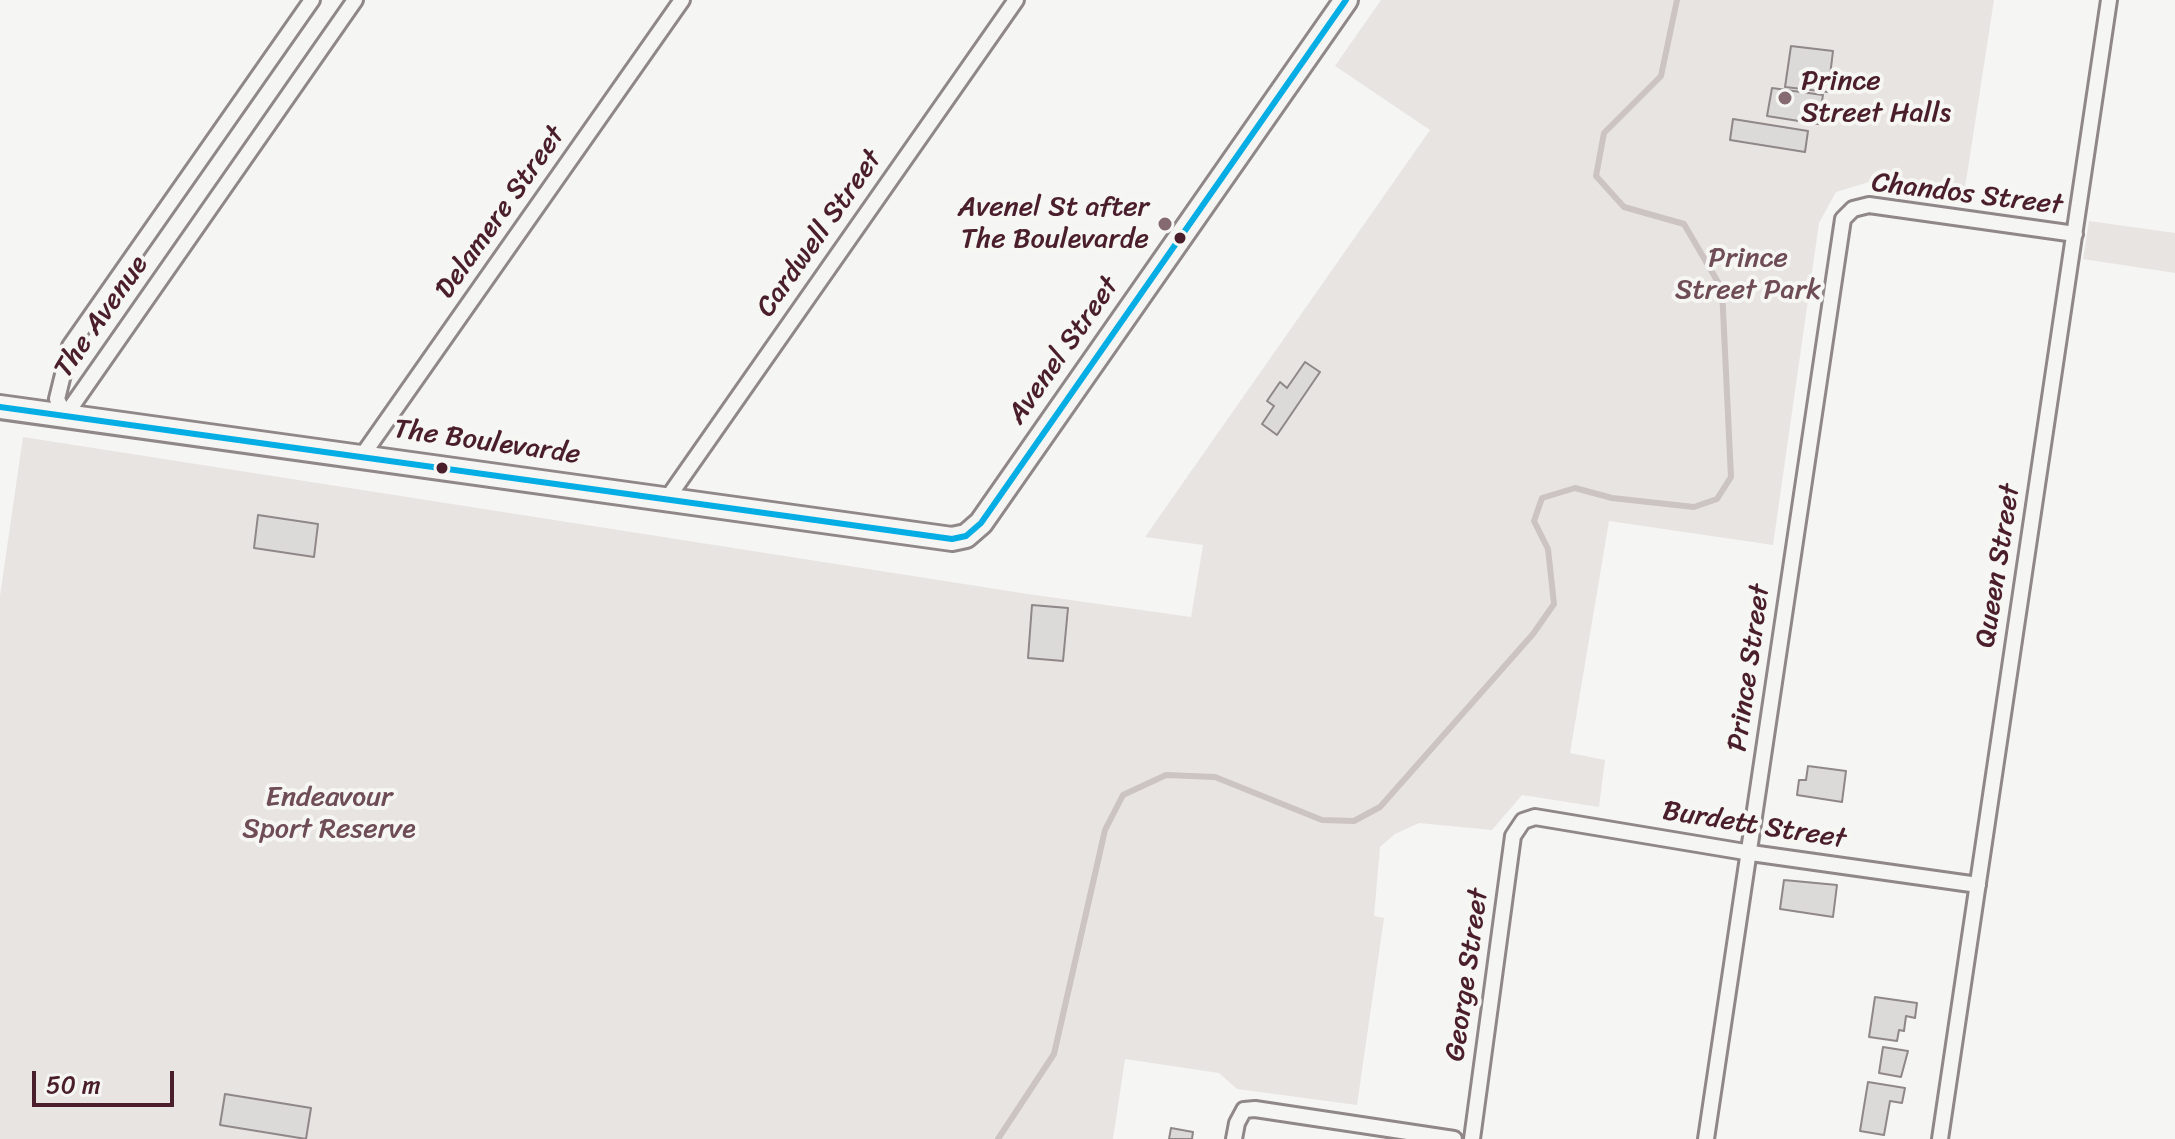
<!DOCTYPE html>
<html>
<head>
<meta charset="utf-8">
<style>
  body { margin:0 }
  #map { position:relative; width:2175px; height:1139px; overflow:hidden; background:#f5f5f3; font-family:Sriracha,sans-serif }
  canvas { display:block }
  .scale { position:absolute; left:32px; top:1071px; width:142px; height:36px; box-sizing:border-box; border:4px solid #4a1f2b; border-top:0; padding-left:10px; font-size:24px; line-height:28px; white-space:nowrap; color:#4a1f2b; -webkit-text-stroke:6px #f6f6f2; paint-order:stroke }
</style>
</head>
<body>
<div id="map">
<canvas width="2175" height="1139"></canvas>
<div class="scale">50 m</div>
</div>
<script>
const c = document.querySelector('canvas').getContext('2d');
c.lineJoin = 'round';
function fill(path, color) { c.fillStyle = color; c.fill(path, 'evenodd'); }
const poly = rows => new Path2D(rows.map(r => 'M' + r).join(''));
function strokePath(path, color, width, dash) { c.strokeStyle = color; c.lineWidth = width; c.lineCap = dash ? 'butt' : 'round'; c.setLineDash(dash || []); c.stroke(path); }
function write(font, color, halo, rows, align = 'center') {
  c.font = font + ' Sriracha,sans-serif'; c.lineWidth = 8; c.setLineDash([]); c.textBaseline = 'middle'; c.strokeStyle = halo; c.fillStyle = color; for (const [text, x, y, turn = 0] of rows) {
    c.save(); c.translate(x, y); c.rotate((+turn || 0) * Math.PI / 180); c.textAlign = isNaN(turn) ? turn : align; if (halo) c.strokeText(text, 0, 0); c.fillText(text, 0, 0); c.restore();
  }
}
fill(poly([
  [1381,0,1994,0,1964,194,1869,182,1836,192,1819,223,1773,545,1609,521,1570,753,1605,760,1599,807,1522,795,1492,830,1419,823,1395,834,1380,847,1374,916,1384,918,1357,1105,1237,1089,1219,1073,1125,1059,1113,1139,0,1139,0,596,23,437,1028,594,1191,617,1203,545,1145,537,1430,130,1335,66],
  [2089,221,2175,233,2175,273,2083,259]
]), '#e8e4e2');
strokePath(poly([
  [998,1139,1054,1054,1105,830,1123,795,1166,775,1215,777,1322,820,1354,821,1380,807,1533,634,1554,604,1548,549,1534,521,1542,498,1575,488,1612,498,1694,507,1717,499,1731,477,1722,289,1684,224,1624,207,1596,176,1604,133,1661,76,1677,0]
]), '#ccc3c3', 6);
const building = poly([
  [1791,46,1833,51,1828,92,1785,87,1791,46],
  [1772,88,1823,95,1818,124,1767,116,1772,88],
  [1733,119,1808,131,1805,152,1730,140,1733,119],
  [1305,362,1320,372,1277,435,1262,424,1274,406,1267,401,1280,382,1287,388,1305,362],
  [258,515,318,524,314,557,254,548,258,515],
  [1032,605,1068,608,1063,661,1028,658,1032,605],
  [1808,766,1846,771,1842,802,1797,795,1799,780,1806,780,1808,766],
  [1784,880,1837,885,1833,917,1780,909,1784,880],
  [1875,997,1917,1003,1915,1018,1906,1016,1904,1031,1899,1030,1897,1041,1869,1037,1875,997],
  [1883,1047,1908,1051,1901,1077,1879,1073,1883,1047],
  [1868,1082,1905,1088,1902,1103,1890,1101,1884,1135,1860,1131,1868,1082],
  [225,1094,311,1108,306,1139,220,1125,225,1094],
  [1171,1128,1193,1132,1192,1139,1169,1139,1171,1128]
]);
fill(building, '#dcdad9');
strokePath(building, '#8f8788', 2);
const street = poly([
  [65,416,355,0],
  [65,416,57,399,70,346,312,0],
  [362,456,682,0],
  [667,499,1016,0],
  [1234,1139,1237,1123,1244,1110,1255,1109,1454,1139],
  [1472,1139,1513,836,1523,821,1535,817,1751,853,1978,885],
  [1706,1139,1843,219,1853,209,1869,205,2075,234],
  [1940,1139,2109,0]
]);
const secondary = poly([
  [0,407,952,539,966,536,981,523,1346,0]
]);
strokePath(street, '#8f8788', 20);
strokePath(secondary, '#8f8788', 28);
strokePath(street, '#f5f5f3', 14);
strokePath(secondary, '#f5f5f3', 22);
strokePath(poly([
  [0,407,952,539,966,536,981,523,1346,0]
]), '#04aee5', 6);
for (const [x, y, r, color] of [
  [1785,98,8,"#866a71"],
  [1165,224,8,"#866a71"],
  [1180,238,7,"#4a1f2b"],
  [442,468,7,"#4a1f2b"]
]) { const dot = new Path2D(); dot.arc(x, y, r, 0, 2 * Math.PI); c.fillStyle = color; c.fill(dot); strokePath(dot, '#f6f6f2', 3); }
write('28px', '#4a1f2b', '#f6f6f2', [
  ["Prince",1801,82],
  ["Street Halls",1801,114],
  ["Avenel St after",1149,208,"right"],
  ["The Boulevarde",1149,240,"right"]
], 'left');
write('28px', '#4a1f2b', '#f6f6f2', [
  ["Chandos Street",1967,195,7],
  ["Delamere Street",501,213,-55],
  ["Cardwell Street",820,234,-55],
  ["The Avenue",102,317,-55],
  ["Avenel Street",1064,351,-55],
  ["The Boulevarde",487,443,8],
  ["Queen Street",1999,566,-81],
  ["Prince Street",1750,668,-82],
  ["Burdett Street",1754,826,9],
  ["George Street",1468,975,-82]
]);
write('28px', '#6f4d56', '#f6f6f2', [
  ["Prince",1748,259],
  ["Street Park",1748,291],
  ["Endeavour",329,798],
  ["Sport Reserve",329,830]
]);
</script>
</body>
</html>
